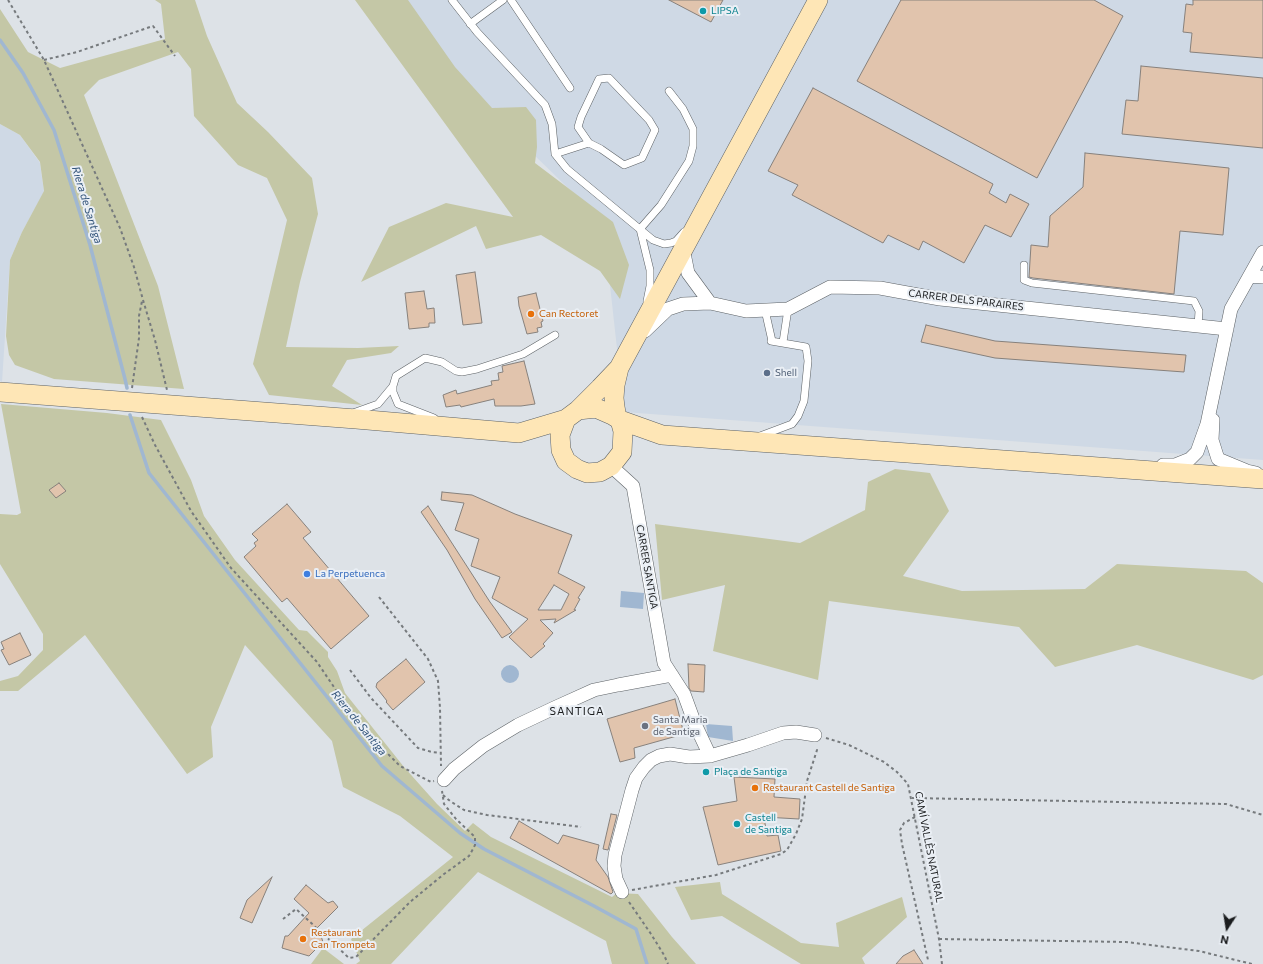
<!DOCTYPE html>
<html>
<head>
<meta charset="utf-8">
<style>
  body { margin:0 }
  #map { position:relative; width:1263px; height:964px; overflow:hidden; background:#dde2e7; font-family:Commissioner,sans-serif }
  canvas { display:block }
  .north { position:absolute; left:1207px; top:908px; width:40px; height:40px; -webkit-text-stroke:3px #eaeff5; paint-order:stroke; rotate:192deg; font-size:11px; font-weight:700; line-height:16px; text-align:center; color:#1b1d1f }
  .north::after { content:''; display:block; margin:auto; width:14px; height:18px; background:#1b1d1f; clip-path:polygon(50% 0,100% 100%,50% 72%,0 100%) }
</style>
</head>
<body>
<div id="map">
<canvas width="1263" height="964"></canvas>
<div class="north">N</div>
</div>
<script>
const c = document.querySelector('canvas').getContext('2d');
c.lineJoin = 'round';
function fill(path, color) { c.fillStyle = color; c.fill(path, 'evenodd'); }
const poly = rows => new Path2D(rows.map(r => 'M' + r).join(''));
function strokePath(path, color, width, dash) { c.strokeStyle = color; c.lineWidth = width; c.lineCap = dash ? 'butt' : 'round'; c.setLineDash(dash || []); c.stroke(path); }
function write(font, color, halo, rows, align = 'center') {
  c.font = font + ' Commissioner,sans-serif'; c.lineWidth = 4; c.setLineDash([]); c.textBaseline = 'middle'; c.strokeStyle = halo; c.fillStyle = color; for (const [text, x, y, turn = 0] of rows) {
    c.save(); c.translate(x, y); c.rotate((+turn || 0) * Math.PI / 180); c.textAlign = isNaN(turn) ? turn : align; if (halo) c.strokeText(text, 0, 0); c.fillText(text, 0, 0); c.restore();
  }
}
fill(poly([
  [404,0,1263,0,1263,460,624,412,603,222,455,78],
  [0,124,20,135,40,163,44,192,22,232,10,260,2,382,0,381]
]), '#cfd9e5');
fill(poly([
  [155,0,195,0,207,36,237,103,268,132,312,178,318,214,300,282,286,347,358,348,399,346,391,353,347,360,332,386,362,405,269,395,253,364,287,220,267,178,238,165,194,116,191,69,178,52,99,80,84,95,158,286,184,389,54,379,15,365,9,355,6,336,10,260,22,232,44,191,40,162,20,135,0,124,0,9,28,52,60,68,165,39,161,4],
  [355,0,408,0,455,67,492,108,526,107,536,120,537,147,535,163,613,222,629,265,620,299,600,271,541,235,486,249,476,226,361,282,389,227,446,203,513,217],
  [1,404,107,413,161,420,191,480,204,516,235,560,299,630,307,631,328,652,328,657,337,671,345,693,404,767,437,804,465,831,473,823,491,837,612,897,617,893,638,894,672,937,696,964,612,964,606,941,478,872,391,964,356,964,360,961,351,939,453,857,400,816,343,787,332,741,245,645,211,727,213,757,187,774,85,635,18,691,0,691,0,681,18,676,43,650,43,634,0,564,0,514,17,515,21,513],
  [895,469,930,473,949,511,903,576,962,591,1085,589,1117,564,1246,571,1263,583,1263,675,1253,680,1137,645,1055,667,1019,627,829,601,818,680,713,651,725,585,662,600,655,524,800,543,865,510,868,482],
  [720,882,722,894,801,943,839,947,836,923,902,897,907,917,862,958,865,964,801,964,722,916,691,920,675,887],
  [323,948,344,964,311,964]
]), '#c4c7a6');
fill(poly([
  [621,591,644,593,643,609,620,607],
  '501 674a9 9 0 1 1 18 0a9 9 0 1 1-18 0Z',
  [706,724,732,726,733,741,708,737]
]), '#a0b7d1');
strokePath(poly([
  [0,40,23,73,54,130,90,245,125,379,127,388],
  [130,415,149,473,382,766,460,833,484,849,594,906,636,929,647,964]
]), '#a0b7d1', 3.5);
const building = poly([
  [669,0,723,0,711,22,669,0],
  [901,0,1094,0,1123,16,1037,178,857,81,901,0],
  [1193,0,1263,0,1263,58,1190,52,1192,33,1183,32,1186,4,1193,5,1193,0],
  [1141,66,1263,78,1263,148,1122,134,1126,100,1138,101,1141,66],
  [813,88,993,184,989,193,1006,203,1010,194,1029,204,1011,237,985,225,964,263,923,241,919,250,888,235,883,243,792,195,798,185,768,171,813,88],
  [1085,153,1229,168,1223,235,1180,231,1174,294,1033,278,1029,277,1031,245,1048,247,1050,216,1083,187,1085,153],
  [475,272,482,323,463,325,456,275,475,272],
  [424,291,427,309,434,308,435,323,429,323,429,327,409,329,405,293,424,291],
  [536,293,543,321,541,322,542,327,537,328,538,332,527,334,519,306,518,297,536,293],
  [926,325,995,341,1186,355,1184,372,995,358,921,342,926,325],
  [524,361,535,404,521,406,495,406,494,399,461,407,460,405,446,407,443,395,456,390,457,394,492,385,491,381,499,380,498,373,503,372,502,366,524,361],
  [59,483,66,491,56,498,49,490,59,483],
  [442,492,472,495,515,514,572,535,558,573,585,587,578,598,580,599,574,610,576,610,554,623,556,619,540,620,553,633,543,644,545,646,531,658,509,637,528,619,492,598,500,577,471,566,479,539,455,530,464,503,441,500,442,492],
  [554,585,569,594,561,610,538,610,554,585],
  [287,504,311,532,303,538,369,616,331,649,287,598,282,602,244,557,256,546,254,543,258,540,252,534,287,504],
  [428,506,490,602,512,632,502,638,475,599,447,550,421,512,428,506],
  [20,633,31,655,9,665,1,650,4,649,1,642,20,633],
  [406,659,425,682,393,710,386,702,387,701,376,687,377,683,406,659],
  [688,664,705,665,704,692,691,691,689,688,688,664],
  [675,699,684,734,634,748,635,758,620,762,607,719,675,699],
  [734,777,775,779,774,797,800,799,799,819,764,817,767,836,778,835,781,851,718,865,703,807,737,801,734,777],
  [611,814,617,815,608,850,603,849,611,814],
  [519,821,558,844,563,835,599,845,596,860,608,877,613,892,611,894,510,838,519,821],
  [272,877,252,923,240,918,247,900,272,877],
  [306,885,328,903,333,901,338,907,315,930,321,936,323,942,309,956,282,948,285,936,288,936,309,913,294,899,306,885],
  [914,950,923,964,896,964,903,956,914,950]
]);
fill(building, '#e1c4ad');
strokePath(building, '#87817c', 1);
const lane = poly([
  [452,0,477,32,545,105,552,124,555,154,567,169,653,240,664,244,671,243,676,241,684,232],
  [511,0,570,88],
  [470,24,503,0],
  [555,154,589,143,601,149,624,165,642,158,655,130,649,120,609,78,599,79,581,117,578,127,589,143],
  [640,229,661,205,689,161,693,146,693,129,683,109,669,91],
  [640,229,650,270,650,286,647,301],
  [1024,265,1024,280,1032,283,1194,301,1199,311,1198,326],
  [765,310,772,341],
  [783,342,788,309],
  [393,386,393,392,398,404,434,418],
  [353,413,378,404,393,386,396,376,425,358,442,362,456,371,462,372,477,369,523,354,555,335],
  [760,436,792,424,798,416,804,401,808,361,806,347,771,341]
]);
const street = poly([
  [683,248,688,273,710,303],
  [1250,276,1263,277],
  [645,331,668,309,683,304,710,303,746,311,788,309,830,287,880,288,940,299,1227,329],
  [1213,420,1212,440,1218,459,1247,471,1256,473],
  [1163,465,1175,465,1190,459,1197,452,1207,424,1231,309,1263,252],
  [611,466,633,486,664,663,684,694,695,724,710,756],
  [444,780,454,769,483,746,518,725,554,708,594,690,618,685,672,675],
  [622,892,616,879,614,866,615,855,632,790,636,778,644,767,651,760,659,756,670,754,689,757,710,756,748,745,783,733,796,732,815,735]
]);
const secondary = poly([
  [0,392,356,419,519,433,566,419],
  [578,410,600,388,619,368,818,0],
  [617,418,615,407,614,398,615,385,619,368],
  [620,420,623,431,622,452,611,466,600,472,587,473,577,469,566,461,561,450,560,435,566,419,578,410,596,408,612,415,620,420,662,435,1263,479]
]);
strokePath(lane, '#5d6266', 8);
strokePath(street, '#5d6266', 14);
strokePath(secondary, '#5d6266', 20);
strokePath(poly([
  [8,0,44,60,120,228,134,267,143,300,155,340,167,390],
  [44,60,77,52,153,26,175,56],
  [132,388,139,338,139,316,142,301],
  [142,417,155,445,191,511,231,568,317,662,361,727,400,766,431,782,434,781],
  [379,597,428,659,438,681,440,708,441,766],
  [350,670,371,698,418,748,432,752,441,753],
  [826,738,849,745,884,762,897,772,908,784,939,939,942,964],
  [443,795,450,801,464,810,487,815,581,827],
  [912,798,1226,804,1263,815],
  [915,817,904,823,900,830,902,844,928,960],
  [632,890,716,875,781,854,787,850,796,834,802,819,807,781,817,750,817,747],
  [629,902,651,934,664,955,668,964],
  [283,919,296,909,349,958,356,957,410,902,444,874,469,856,473,849,475,845,475,837,456,819,444,804,442,791],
  [939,939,1126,942,1199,951,1252,964]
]), '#767a7d', 2, [3, 3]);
strokePath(lane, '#fff', 7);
strokePath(street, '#fff', 13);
strokePath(secondary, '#fee6b6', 19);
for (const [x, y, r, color] of [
  [703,11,4,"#0f9aa8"],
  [531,314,4,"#e8710a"],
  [767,373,4,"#5c6f8a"],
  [307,574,4,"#3f7fe0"],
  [645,726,4,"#6b7280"],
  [706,772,4,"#0f9aa8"],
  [755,788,4,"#e8710a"],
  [737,824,4,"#0f9aa8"],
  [303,939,4,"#e8710a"]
]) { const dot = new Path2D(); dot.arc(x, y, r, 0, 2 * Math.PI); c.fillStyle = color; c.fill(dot); strokePath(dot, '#eaeff5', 1.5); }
write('10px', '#0d838f', '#eaeff5', [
  ["LIPSA",711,11],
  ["Plaça de Santiga",714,772],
  ["Castell",745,818],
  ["de Santiga",745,830]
], 'left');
write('10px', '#1b1d1f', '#eaeff5', [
  ["CARRER DELS PARAIRES",966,300,7],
  ["CARRER SANTIGA",647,567,80],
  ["CAMÍ VALLÈS NATURAL",929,847,79]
]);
write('10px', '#c56008', '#eaeff5', [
  ["Can Rectoret",539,314],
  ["Restaurant Castell de Santiga",763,788],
  ["Restaurant",311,933],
  ["Can Trompeta",311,945]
], 'left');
write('10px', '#4e5e75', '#eaeff5', [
  ["Shell",775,373]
], 'left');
write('10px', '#366cbe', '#eaeff5', [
  ["La Perpetuenca",315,574]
], 'left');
write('10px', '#5b616d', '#eaeff5', [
  ["Santa Maria",653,720],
  ["de Santiga",653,732]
], 'left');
write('italic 11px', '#315379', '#eaeff5', [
  ["Riera de Santiga",87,205,73],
  ["Riera de Santiga",359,723,51]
]);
c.letterSpacing = '1px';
write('11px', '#1b1d1f', '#eaeff5', [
  ["SANTIGA",577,711]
]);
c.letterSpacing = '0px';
</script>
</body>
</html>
